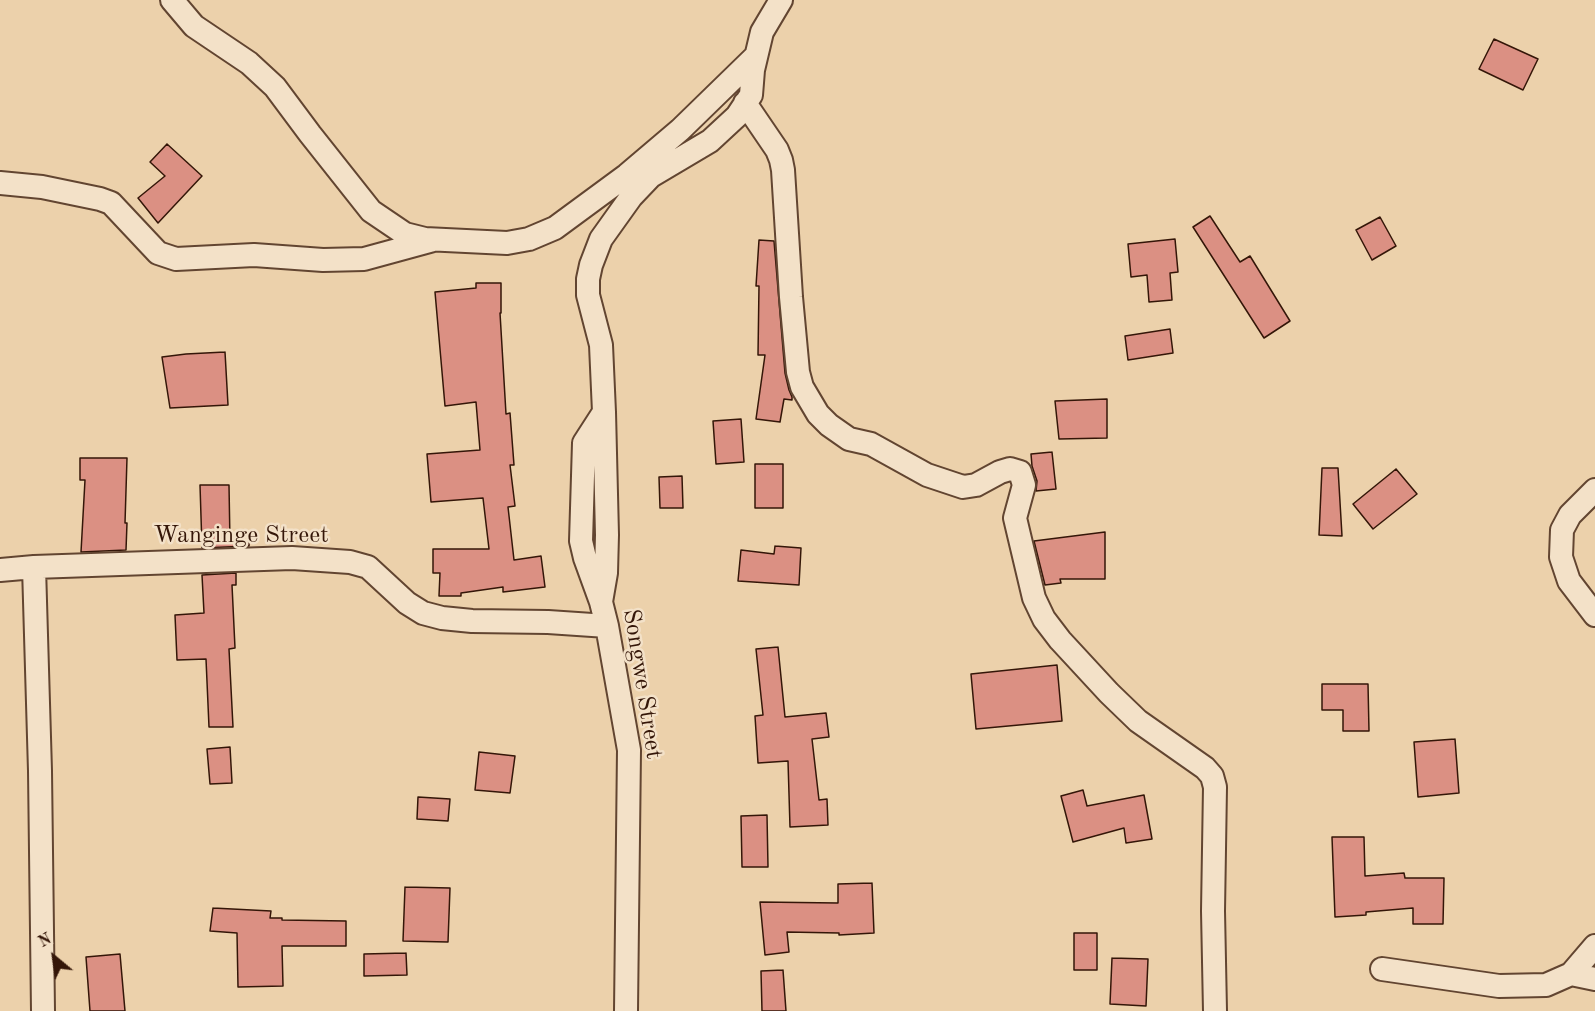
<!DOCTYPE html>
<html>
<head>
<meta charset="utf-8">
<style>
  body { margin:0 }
  #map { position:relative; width:1595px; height:1011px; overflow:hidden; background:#ecd1ab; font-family:"Old Standard TT",serif }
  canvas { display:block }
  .north { position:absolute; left:24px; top:927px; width:60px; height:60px; -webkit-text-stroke:4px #f3e1c8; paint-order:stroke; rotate:331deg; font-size:16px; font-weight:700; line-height:24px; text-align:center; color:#341608 }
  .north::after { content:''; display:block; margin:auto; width:21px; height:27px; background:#341608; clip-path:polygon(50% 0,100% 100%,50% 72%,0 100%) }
</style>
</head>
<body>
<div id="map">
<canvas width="1595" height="1011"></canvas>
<div class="north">N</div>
</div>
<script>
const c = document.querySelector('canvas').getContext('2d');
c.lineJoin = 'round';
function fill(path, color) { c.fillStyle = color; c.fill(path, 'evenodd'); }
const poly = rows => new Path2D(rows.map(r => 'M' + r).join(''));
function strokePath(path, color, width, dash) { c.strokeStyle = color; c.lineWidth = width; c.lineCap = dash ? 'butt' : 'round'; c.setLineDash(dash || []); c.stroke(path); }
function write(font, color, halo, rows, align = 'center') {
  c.font = font + ' "Old Standard TT",serif'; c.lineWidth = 5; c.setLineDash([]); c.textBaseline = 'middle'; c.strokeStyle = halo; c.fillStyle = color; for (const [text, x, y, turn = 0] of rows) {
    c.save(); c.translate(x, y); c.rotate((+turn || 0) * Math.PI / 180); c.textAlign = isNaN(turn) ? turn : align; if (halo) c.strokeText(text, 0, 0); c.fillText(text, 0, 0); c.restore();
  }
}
const building = poly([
  [1494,39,1538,59,1523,90,1479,69,1494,39],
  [167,144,202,176,158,223,138,198,165,176,150,162,167,144],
  [1210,216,1240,262,1250,256,1290,321,1264,338,1193,227,1210,216],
  [1380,217,1396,246,1372,260,1356,230,1380,217],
  [1175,239,1178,272,1170,273,1172,300,1149,302,1147,275,1131,277,1128,244,1175,239],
  [759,240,774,241,785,373,789,390,792,397,792,400,784,399,780,422,756,419,765,355,758,355,759,286,756,286,759,240],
  [476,283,501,283,501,313,500,313,506,414,510,413,514,465,510,465,515,506,508,507,514,560,541,556,545,587,503,592,503,587,461,593,461,596,439,596,440,573,433,573,433,549,489,549,483,498,431,502,427,454,480,450,476,402,445,406,435,292,476,288,476,283],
  [1170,329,1173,353,1128,360,1125,336,1170,329],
  [225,352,228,405,170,408,162,357,186,354,225,352],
  [1107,399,1107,438,1059,439,1055,401,1107,399],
  [741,419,744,462,716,464,713,421,741,419],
  [1052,452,1056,489,1036,491,1037,481,1032,466,1031,454,1052,452],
  [80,458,127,458,125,523,127,523,126,550,81,552,85,480,80,480,80,458],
  [755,464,783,464,783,508,755,508,755,464],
  [1322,468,1338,468,1342,536,1319,535,1322,468],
  [1396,469,1417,494,1373,529,1353,504,1396,469],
  [682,476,683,508,660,508,659,477,682,476],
  [200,485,229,485,230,543,249,542,249,546,202,548,200,485],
  [1105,532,1105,579,1060,579,1061,583,1045,585,1034,541,1105,532],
  [775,546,801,548,799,585,738,581,741,550,774,554,775,546],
  [236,573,236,585,232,585,235,648,229,649,233,727,209,727,206,659,177,660,175,615,204,613,202,575,236,573],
  [778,647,785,717,826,713,829,737,812,739,819,800,827,799,828,825,790,827,788,761,758,763,755,716,763,715,756,649,778,647],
  [1057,665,1062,721,976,729,971,674,1057,665],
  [1322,684,1368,684,1369,731,1343,731,1343,710,1322,710,1322,684],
  [1455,739,1459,793,1418,797,1414,742,1455,739],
  [230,747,232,783,210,784,207,749,230,747],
  [479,752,515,756,510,793,475,790,479,752],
  [1083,790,1087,806,1144,795,1152,839,1126,843,1124,828,1073,842,1061,796,1083,790],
  [418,797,450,799,448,821,417,819,418,797],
  [767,815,768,867,742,867,741,816,767,815],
  [1332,837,1364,837,1365,876,1404,873,1405,878,1444,878,1443,924,1413,924,1413,908,1366,912,1366,915,1335,917,1332,837],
  [872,883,874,933,839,935,839,933,787,932,789,952,765,955,760,902,838,903,838,884,872,883],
  [405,887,450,888,448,942,403,941,405,887],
  [213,908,271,911,270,918,282,918,282,920,346,921,346,946,282,946,283,986,238,987,237,933,210,931,213,908],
  [1074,933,1097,933,1097,970,1074,970,1074,933],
  [406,953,407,975,364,976,364,954,406,953],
  [120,954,125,1011,90,1011,86,957,120,954],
  [1112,958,1148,959,1146,1006,1110,1004,1112,958],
  [783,970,786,1011,762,1011,761,971,783,970]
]);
fill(building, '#db9083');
strokePath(building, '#341608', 1.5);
const minor = poly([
  [172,0,194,26,249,63,275,87,310,134,371,211,405,234,425,239,507,243,529,239,555,228,627,175,680,130,756,56],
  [745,103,777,150,781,160,783,170,791,297,798,372,802,387,818,414,829,425,849,439,871,444,927,475,963,487,976,485,1000,472,1010,469,1020,472,1024,485,1015,518,1034,598,1044,619,1060,640,1109,693,1138,721,1205,768,1212,776,1215,787,1213,911,1215,1011],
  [0,183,42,187,100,199,111,203,158,253,176,259,254,255,323,260,364,259,430,241],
  [604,412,584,443,581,541,585,558,601,602,607,626,629,750,626,1011],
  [1595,490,1570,515,1562,530,1561,557,1569,581,1595,615],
  [34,567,40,771,43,1011],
  [0,570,34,567,292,558,350,562,368,567,407,603,423,613,442,618,472,621,548,622,607,626],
  [601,602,606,573,607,535,604,412,601,345,588,295,588,279,591,265,601,239,631,197,651,176,710,141,737,116,751,95,753,70,762,32,781,0],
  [1382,969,1499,986,1546,985,1571,974,1595,946],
  [1571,974,1595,979]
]);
strokePath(minor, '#624531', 26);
strokePath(minor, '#f3e1c8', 22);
write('24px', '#341608', '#f3e1c8', [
  ["Wanginge Street",241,536],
  ["Songwe Street",642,684,81]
]);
</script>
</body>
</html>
